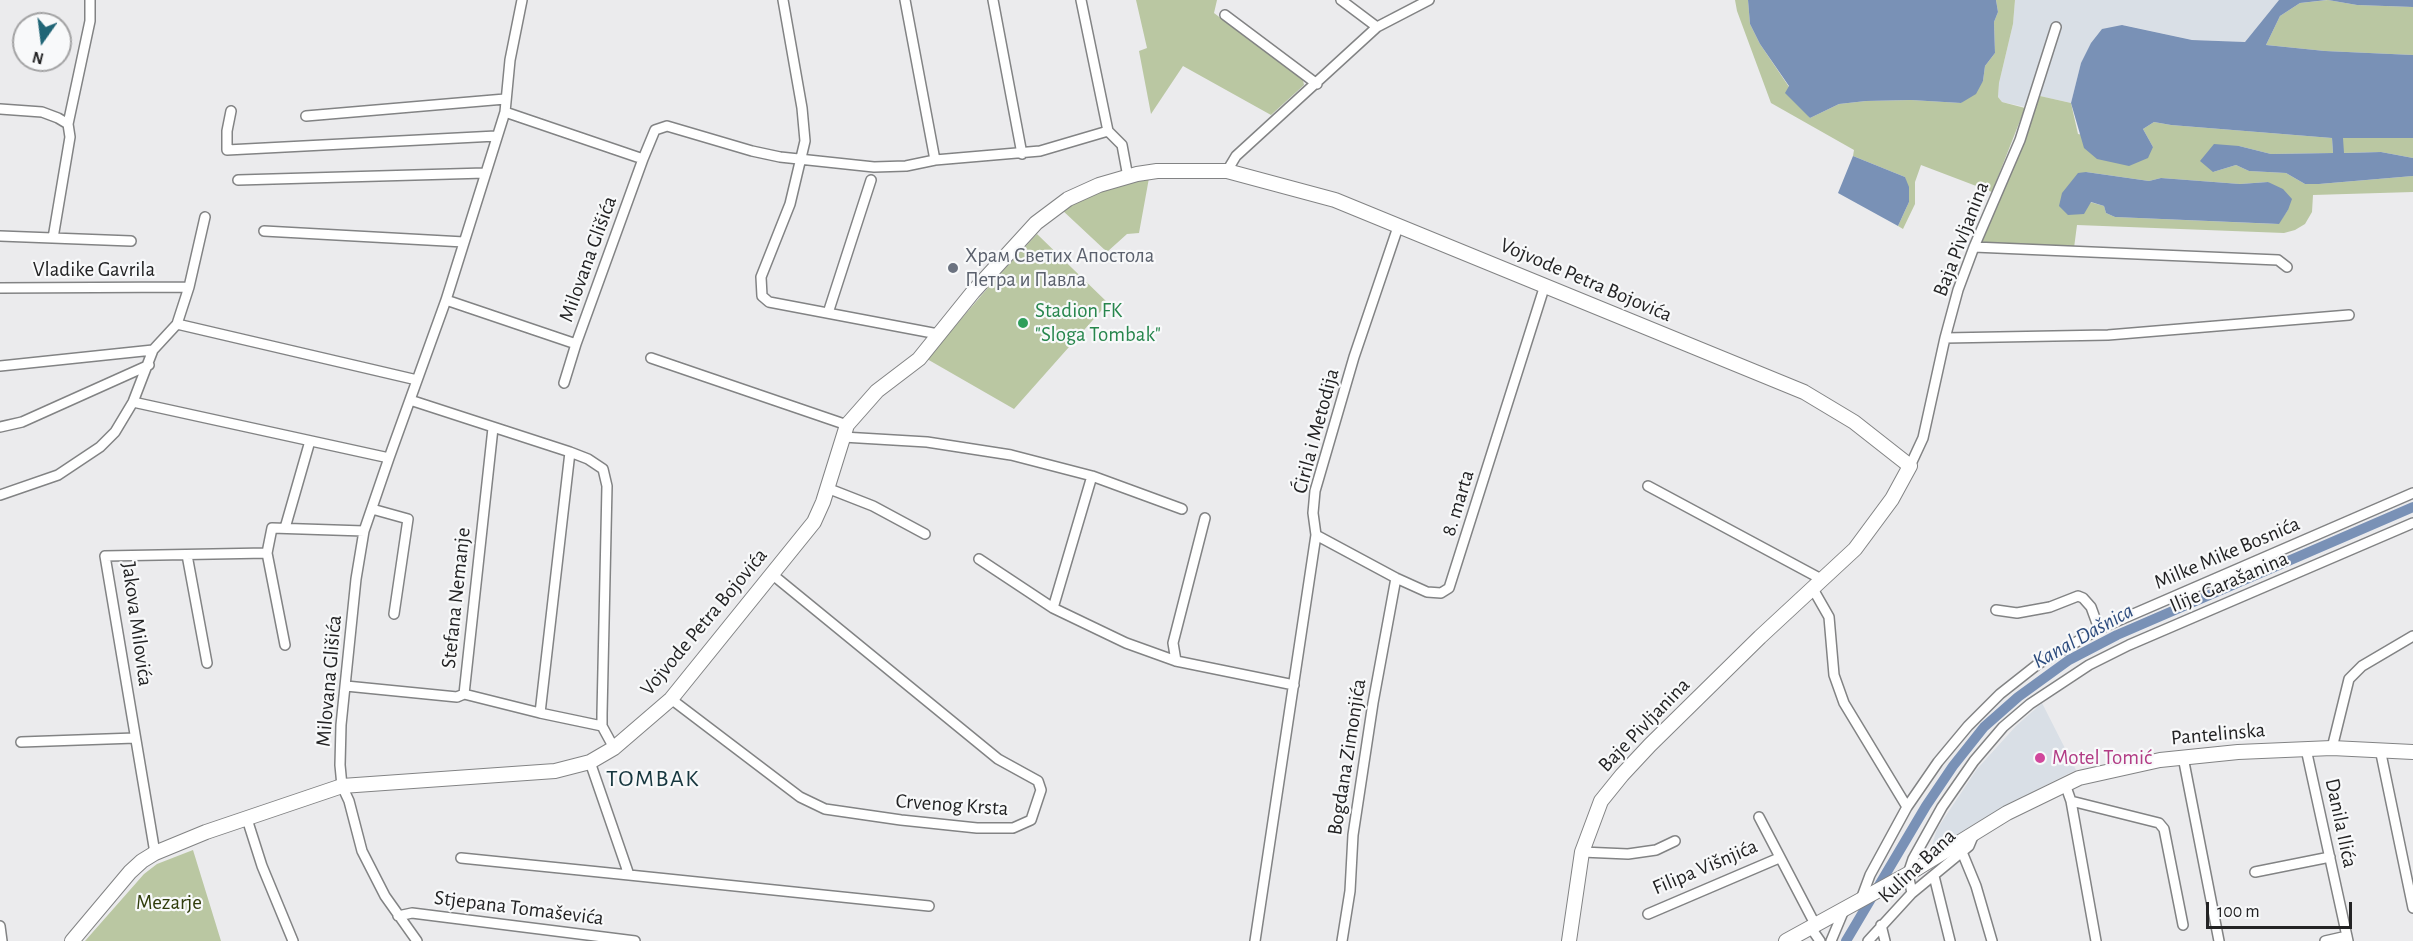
<!DOCTYPE html>
<html>
<head>
<meta charset="utf-8">
<style>
  body { margin:0 }
  #map { position:relative; width:2413px; height:941px; overflow:hidden; background:#ebebed; font-family:"Alegreya Sans",sans-serif }
  canvas { display:block }
  .north { position:absolute; left:12px; top:12px; width:60px; height:60px; box-sizing:border-box; background:#f8f9fa; border:2px solid #a3a3a4; border-radius:50%; rotate:194deg; font-size:16px; font-weight:700; line-height:24px; text-align:center; color:#232324 }
  .north::after { content:''; display:block; margin:auto; width:21px; height:27px; background:#206576; clip-path:polygon(50% 0,100% 100%,50% 72%,0 100%) }
  .scale { position:absolute; left:2206px; top:902px; width:146px; height:27px; box-sizing:border-box; border:3px solid #232324; border-top:0; padding-left:8px; font-size:18px; line-height:21px; white-space:nowrap; color:#232324; -webkit-text-stroke:4px #f8f9fa; paint-order:stroke }
</style>
</head>
<body>
<div id="map">
<canvas width="2413" height="941"></canvas>
<div class="north">N</div>
<div class="scale">100 m</div>
</div>
<script>
const c = document.querySelector('canvas').getContext('2d');
c.lineJoin = 'round';
function fill(path, color) { c.fillStyle = color; c.fill(path, 'evenodd'); }
const poly = rows => new Path2D(rows.map(r => 'M' + r).join(''));
function strokePath(path, color, width, dash) { c.strokeStyle = color; c.lineWidth = width; c.lineCap = dash ? 'butt' : 'round'; c.setLineDash(dash || []); c.stroke(path); }
function write(font, color, halo, rows, align = 'center') {
  c.font = font + ' "Alegreya Sans",sans-serif'; c.lineWidth = 4.5; c.setLineDash([]); c.textBaseline = 'middle'; c.strokeStyle = halo; c.fillStyle = color; for (const [text, x, y, turn = 0] of rows) {
    c.save(); c.translate(x, y); c.rotate((+turn || 0) * Math.PI / 180); c.textAlign = isNaN(turn) ? turn : align; if (halo) c.strokeText(text, 0, 0); c.fillText(text, 0, 0); c.restore();
  }
}
fill(poly([
  [2015,0,2279,0,2245,42,2192,40,2123,25,2081,63,2071,103,2040,96,2035,109,2002,102,1998,97,1999,83,2013,24],
  [2042,703,2076,770,2016,800,1937,846,1932,845,1937,829,1977,769,2016,726]
]), '#d9dfe6');
fill(poly([
  [1136,0,1217,0,1214,13,1303,80,1304,85,1271,115,1183,66,1151,114,1139,51,1147,48],
  [1735,0,1748,0,1750,24,1760,44,1810,118,1839,104,1866,101,1911,100,1961,103,1983,81,1985,66,1995,53,1994,22,1998,12,1996,0,2015,0,2013,24,1999,83,1998,97,2002,102,2025,108,1992,192,1921,165,1915,182,1915,204,1903,229,1898,226,1909,202,1905,177,1853,156,1854,150,1771,103,1737,11],
  [2328,0,2357,5,2413,7,2413,55,2325,51,2266,45,2280,16,2300,3],
  [2040,96,2071,103,2078,134,2153,147,2143,129,2154,122,2171,125,2332,138,2333,153,2271,154,2239,146,2213,172,2236,165,2249,171,2286,173,2305,184,2319,184,2413,176,2413,192,2313,195,2312,212,2305,224,2295,230,2284,233,2077,225,2074,248,1981,244,1980,240,2018,158],
  [2086,172,2149,181,2161,178,2240,184,2268,182,2288,210,2278,224,2115,217,2106,213,2104,206,2090,202],
  [2406,136,2413,138,2413,158,2381,152,2343,153,2343,138],
  [1149,178,1139,233,1127,234,1107,252,1061,209,1097,192],
  [1037,234,1108,303,1014,409,927,359,998,276],
  [193,850,221,941,85,941,144,874,157,864]
]), '#bac7a2');
fill(poly([
  [1748,0,1996,0,1998,12,1994,22,1995,53,1985,66,1983,81,1976,94,1961,103,1911,100,1866,101,1839,104,1810,118,1785,93,1789,86,1760,44,1750,24],
  [2279,0,2327,0,2300,3,2280,16,2266,45,2325,51,2413,55,2413,138,2343,138,2344,153,2381,152,2413,158,2413,176,2319,184,2305,184,2286,173,2249,171,2236,165,2213,172,2200,161,2214,144,2239,146,2271,154,2333,153,2332,138,2171,125,2154,122,2143,129,2153,147,2148,158,2129,166,2097,159,2084,148,2071,103,2081,63,2091,43,2102,29,2122,25,2192,40,2245,42],
  [2328,0,2413,0,2413,7,2357,5],
  [1853,156,1905,177,1909,187,1909,202,1898,226,1838,193],
  [2086,172,2149,181,2161,178,2240,184,2268,182,2283,189,2292,199,2288,210,2279,224,2115,217,2106,213,2104,206,2091,202,2084,214,2068,215,2059,206,2062,193,2078,173]
]), '#7991b6');
strokePath(poly([
  [1846,941,1926,806,1953,766,1984,727,2018,697,2069,660,2117,635,2413,507]
]), '#7991b6', 10);
const street = poly([
  [783,0,802,108,805,141,790,204,761,277,762,296,769,302,938,334],
  [905,0,935,160],
  [993,0,1022,154],
  [1081,0,1108,131],
  [1341,0,1377,27],
  [1225,15,1317,84],
  [0,109,42,112,58,118,68,124,70,137,53,238],
  [231,111,227,131,227,150,496,136],
  [505,112,643,159,655,130,667,126,752,151,780,157,874,167,906,166,935,160,1040,151,1108,131,1122,145,1128,177],
  [306,116,505,99],
  [68,124,90,21,90,0],
  [1227,171,1236,156,1377,27,1429,0],
  [238,180,485,173],
  [264,231,464,242],
  [0,236,131,241],
  [1974,247,2278,260,2287,267],
  [0,288,189,287],
  [446,300,576,344,643,159],
  [828,313,871,180],
  [177,324,417,380],
  [1945,338,2108,335,2349,315],
  [651,358,847,425],
  [0,366,153,350],
  [564,383,576,344],
  [410,400,570,452,588,459,603,469,607,486,602,714,602,726,614,748],
  [133,402,389,458],
  [0,427,22,422,149,365],
  [493,428,464,694,540,713,602,726],
  [843,437,927,442,1011,455,1092,476,1182,509],
  [1910,466,1923,438,1945,338,1958,290,1974,247,2020,140,2056,27],
  [1648,486,1823,580],
  [827,488,873,506,925,534],
  [0,495,58,475,100,447,115,432,133,402,153,350,177,324,189,287,205,217],
  [372,509,408,519,394,614],
  [285,528,310,441],
  [1316,535,1396,578,1427,592,1441,593,1449,588,1545,285],
  [267,553,285,645],
  [187,555,207,663],
  [979,559,1053,608,1126,643,1176,661,1294,685],
  [1813,589,1829,617,1834,675,1844,703,1907,807],
  [1053,608,1092,476],
  [1996,610,2017,613,2050,607,2078,596,2083,598,2091,607,2099,629],
  [1176,661,1173,643,1205,518],
  [346,686,457,697,464,694],
  [671,699,800,797,825,809,901,820,977,828,1013,828,1031,820,1041,790,1038,781,998,759,773,575],
  [540,713,570,452],
  [21,742,135,738],
  [2332,748,2349,679,2362,666,2413,636],
  [2306,749,2348,941],
  [2380,749,2413,908],
  [2183,757,2219,941],
  [590,762,629,875,929,906],
  [2065,784,2071,801,2096,941],
  [2071,801,2159,823,2164,829,2183,925],
  [1759,817,1816,926],
  [247,819,262,866,293,941],
  [1582,852,1628,854,1656,850,1675,841],
  [1962,852,1976,886,1992,941],
  [155,853,105,556,267,553,272,528,364,531],
  [461,858,629,875],
  [2255,872,2330,857],
  [1934,876,1950,941],
  [1912,893,1908,874,1913,859,1942,807,1974,761,2003,727,2030,704,2089,665,2129,645,2413,523],
  [1860,902,1870,875,1907,807,1938,762,1968,726,2000,694,2038,664,2099,629,2413,493],
  [1648,914,1779,858],
  [398,916,412,913,635,941],
  [1881,925,1885,941],
  [0,926,2,941],
  [1811,928,1820,941],
  [417,941,385,896,362,851,349,801,342,786,340,765,341,725,356,579,364,531,389,458,446,300,505,112,510,60,522,0],
  [1255,941,1316,535,1313,513,1315,491,1354,357,1398,227],
  [1342,941,1350,891,1353,835,1373,703,1396,578],
  [1831,941,1844,910],
  [1868,941,1912,893,1969,846,1974,834],
  [2325,941,2347,936]
]);
const secondary = poly([
  [72,941,130,872,142,861,155,853,206,832,342,786,555,771,590,762,614,748,671,699,814,522,823,502,847,425,877,391,919,359,973,292,1036,223,1068,199,1099,185,1137,174,1157,171,1227,171,1335,200,1804,392,1854,422,1910,466,1892,499,1855,549,1760,637,1650,745,1622,775,1601,801,1582,852,1569,941],
  [1786,941,1908,874,2007,813,2079,778,2160,760,2238,752,2332,748,2413,752]
]);
strokePath(street, '#828384', 12);
strokePath(secondary, '#828384', 16);
strokePath(street, '#fff', 9);
strokePath(secondary, '#fff', 14);
for (const [x, y, r, color] of [
  [953,268,6,"#6b7280"],
  [1023,323,6,"#2e9e5b"],
  [2040,758,6,"#d1479c"]
]) { const dot = new Path2D(); dot.arc(x, y, r, 0, 2 * Math.PI); c.fillStyle = color; c.fill(dot); strokePath(dot, '#f8f9fa', 2); }
write('21px', '#232324', '#f8f9fa', [
  ["Baja Pivljanina",1961,239,-69],
  ["Milovana Glišića",588,259,-70],
  ["Vladike Gavrila",94,270],
  ["Vojvode Petra Bojovića",1586,280,23],
  ["Ćirila i Metodija",1316,431,-75],
  ["8. marta",1458,503,-73],
  ["Milke Mike Bosnića",2227,553,-23],
  ["Ilije Garašanina",2229,582,-23],
  ["Stefana Nemanje",456,598,-84],
  ["Vojvode Petra Bojovića",704,622,-50],
  ["Jakova Milovića",137,624,82],
  ["Milovana Glišića",329,681,-85],
  ["Baje Pivljanina",1644,725,-46],
  ["Pantelinska",2218,734,-5],
  ["Bogdana Zimonjića",1347,757,-81],
  ["Crvenog Krsta",952,805,4],
  ["Danila Ilića",2341,823,78],
  ["Kulina Bana",1917,866,-43],
  ["Filipa Višnjića",1705,867,-23],
  ["Stjepana Tomaševića",519,908,7]
]);
write('21px', '#5b616d', '#f8f9fa', [
  ["Храм Светих Апостола",965,256],
  ["Петра и Павла",965,280]
], 'left');
write('21px', '#27864d', '#f8f9fa', [
  ["Stadion FK",1035,311],
  ["\"Sloga Tombak\"",1035,335]
], 'left');
write('21px', '#b23c85', '#f8f9fa', [
  ["Motel Tomić",2052,758]
], 'left');
write('21px', '#303d0c', '#f8f9fa', [
  ["Mezarje",169,903]
]);
write('italic 22px', '#2c4b7d', '#f8f9fa', [
  ["Kanal Dašnica",2083,636,-29]
]);
c.letterSpacing = '1.5px';
write('24px', '#16363e', '#f8f9fa', [
  ["TOMBAK",653,779]
]);
c.letterSpacing = '0px';
</script>
</body>
</html>
